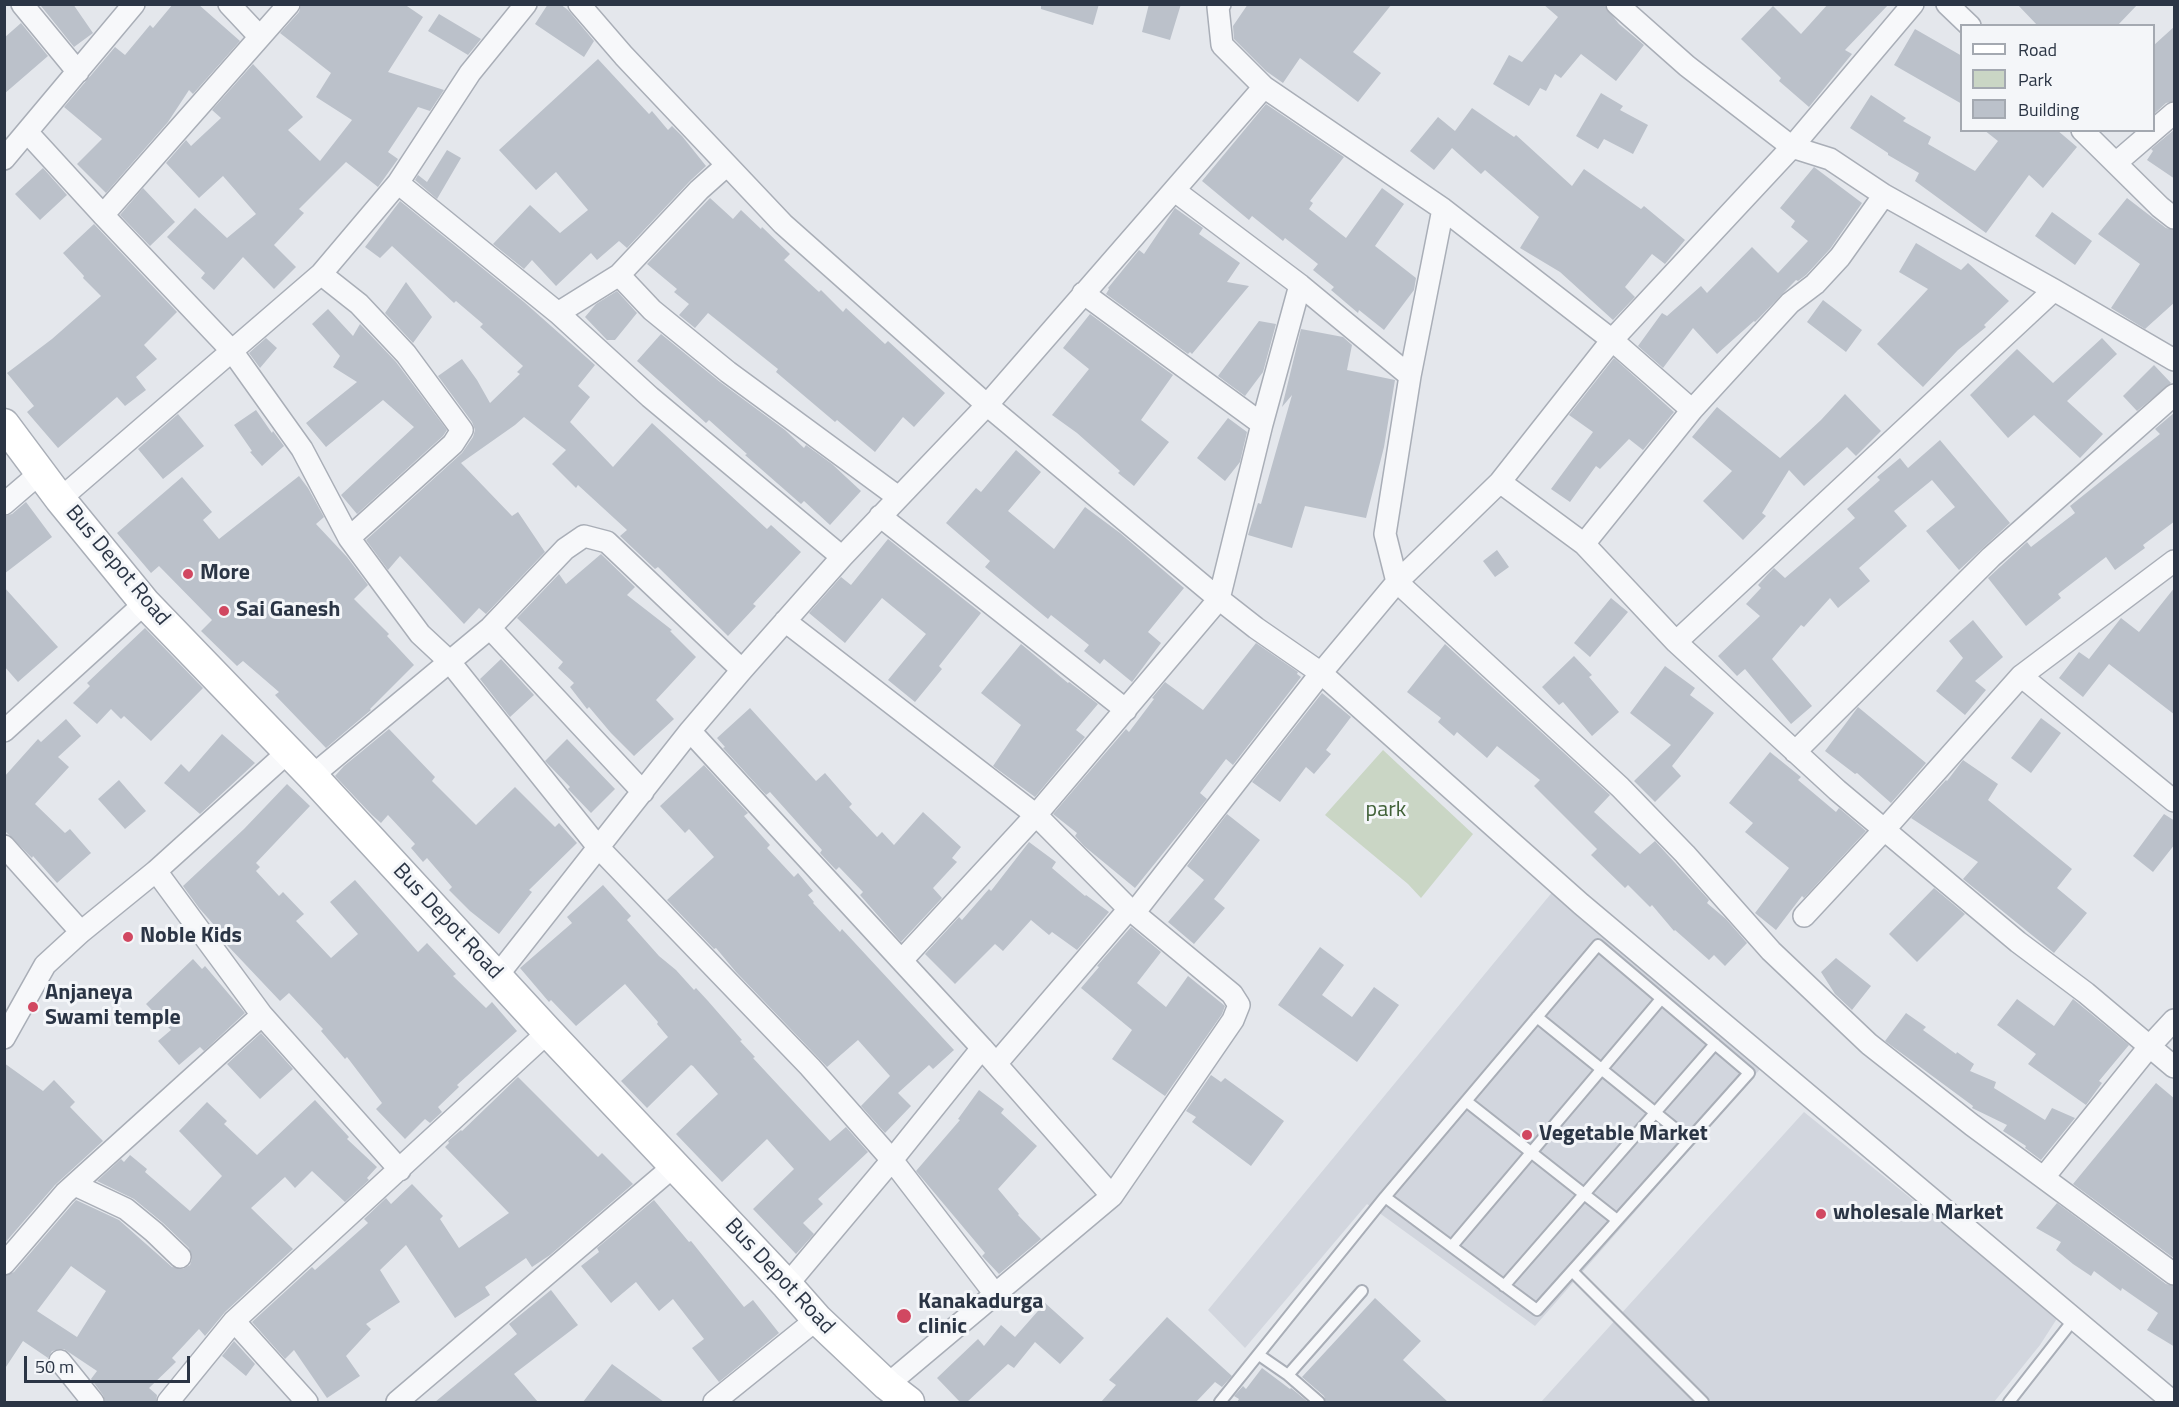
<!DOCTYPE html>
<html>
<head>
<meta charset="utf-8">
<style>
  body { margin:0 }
  #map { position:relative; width:2179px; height:1407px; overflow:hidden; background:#e4e7ec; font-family:"Titillium Web",sans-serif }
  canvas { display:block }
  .frame { position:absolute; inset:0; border:6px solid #2b3545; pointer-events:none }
  .legend { position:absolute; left:1960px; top:24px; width:195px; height:108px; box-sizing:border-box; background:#f4f6f9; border:2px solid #a4a9b1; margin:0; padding:8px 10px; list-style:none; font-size:18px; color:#2b3545 }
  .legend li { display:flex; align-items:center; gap:12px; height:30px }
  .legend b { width:30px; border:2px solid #a4a9b1 }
  .scale { position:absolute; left:24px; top:1356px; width:166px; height:27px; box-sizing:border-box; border:3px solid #2b3545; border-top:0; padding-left:8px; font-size:18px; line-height:21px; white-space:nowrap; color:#2b3545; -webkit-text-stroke:4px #f4f6f9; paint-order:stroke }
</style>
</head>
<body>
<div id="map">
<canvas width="2179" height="1407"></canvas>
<div class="frame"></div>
<ul class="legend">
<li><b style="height:8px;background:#fff"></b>Road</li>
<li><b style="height:16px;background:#cad6c5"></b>Park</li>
<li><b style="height:16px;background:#bbc1ca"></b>Building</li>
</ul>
<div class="scale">50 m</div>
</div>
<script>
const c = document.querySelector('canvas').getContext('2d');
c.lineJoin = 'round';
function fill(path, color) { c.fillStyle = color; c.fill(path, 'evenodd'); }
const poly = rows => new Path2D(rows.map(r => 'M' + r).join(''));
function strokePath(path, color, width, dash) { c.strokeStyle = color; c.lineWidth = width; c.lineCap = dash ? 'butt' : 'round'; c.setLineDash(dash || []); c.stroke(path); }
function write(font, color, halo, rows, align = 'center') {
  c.font = font + ' "Titillium Web",sans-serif'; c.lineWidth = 6; c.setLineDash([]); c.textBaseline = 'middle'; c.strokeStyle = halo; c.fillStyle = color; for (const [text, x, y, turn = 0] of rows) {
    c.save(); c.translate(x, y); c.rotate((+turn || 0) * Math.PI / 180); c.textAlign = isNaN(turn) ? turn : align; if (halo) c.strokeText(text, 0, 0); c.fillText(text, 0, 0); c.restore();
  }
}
fill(poly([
  [1554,890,1762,1067,1535,1326,1367,1204,1245,1348,1208,1310],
  [1804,1112,2058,1317,2040,1345,1994,1402,1541,1402]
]), '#d2d6de');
fill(poly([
  [1383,750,1473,834,1421,898,1408,884,1325,815]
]), '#cad6c5');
fill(poly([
  [43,4,73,4,93,33,74,47,41,6],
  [173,4,198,4,240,41,193,94,189,90,168,122,106,193,77,164,102,139,64,107,115,47,125,55,150,25,153,28],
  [301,4,404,4,423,17,388,72,444,90,430,111,418,107,388,152,398,159,378,187,346,162,299,209,304,213,274,245,296,267,274,289,243,257,214,290,201,278,205,273,167,237,195,208,227,238,256,214,223,176,199,198,166,163,186,140,191,146,221,118,212,110,253,64,303,117,288,130,320,161,352,120,316,97,331,73,280,33,299,12],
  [548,4,560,4,568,10,594,41,584,57,535,24],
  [1041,4,1099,4,1093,25,1041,9],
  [1149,4,1181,4,1170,40,1142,32],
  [1248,4,1392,4,1353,52,1381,73,1358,102,1300,58,1283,83,1266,71,1234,39,1233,26],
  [1543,4,1603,4,1619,24,1644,45,1616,81,1581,54,1561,78,1555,74,1546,91,1540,88,1529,106,1493,84,1509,55,1522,62,1558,17],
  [1828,4,1889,4,1845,50,1852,54,1809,107,1779,81,1781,78,1741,39,1773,6,1801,34],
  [2017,4,2138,4,2117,26,2038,26],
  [439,14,481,39,468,55,428,31],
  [21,23,48,56,4,94,4,38],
  [2175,26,2175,101,2166,103,2154,114,2154,45],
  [1915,29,1962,56,1962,104,1894,65],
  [598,59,649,114,652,111,668,130,672,126,682,136,706,166,690,181,627,248,619,241,597,260,591,253,556,286,532,260,524,269,493,244,530,205,560,233,588,210,556,172,536,190,499,150],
  [1601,93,1623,106,1620,110,1648,125,1633,154,1604,139,1598,149,1576,136],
  [1871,95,1906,118,1903,121,1931,137,1928,144,1975,171,1998,141,1984,130,2057,130,2077,147,2043,188,2029,175,1986,233,1915,181,1919,173,1888,155,1888,153,1850,128],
  [1266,104,1344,157,1310,201,1313,203,1309,209,1346,238,1382,188,1404,204,1375,246,1416,278,1414,290,1384,330,1359,310,1358,313,1331,290,1334,287,1313,270,1318,264,1285,238,1283,241,1252,216,1249,220,1202,181],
  [1472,108,1514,137,1516,135,1572,186,1584,169,1641,209,1644,206,1685,240,1665,264,1652,254,1625,287,1635,297,1613,320,1560,272,1520,248,1539,217,1485,170,1481,174,1452,148,1434,170,1410,151,1438,117,1455,131],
  [2175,129,2175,179,2147,160,2153,151,2151,149],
  [447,150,461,158,437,199,415,180,418,175,427,182],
  [1814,167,1862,203,1830,249,1806,275,1798,281,1796,280,1755,322,1754,321,1717,354,1693,328,1663,368,1638,346,1662,313,1667,316,1701,286,1707,293,1752,247,1778,273,1808,241,1791,227,1795,221,1780,208],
  [43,168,67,195,40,220,15,194],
  [143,188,175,222,150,246,120,215],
  [710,198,733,219,741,210,761,229,762,227,790,254,784,260,819,292,821,290,843,312,846,308,885,344,888,341,945,393,914,427,903,417,875,452,837,420,835,422,776,372,778,369,708,313,695,328,679,315,689,304,674,292,677,289,647,264],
  [2127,198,2166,228,2175,230,2175,302,2145,329,2111,308,2140,264,2098,234],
  [400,201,524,302,595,365,578,386,590,397,570,422,613,467,652,423,767,529,771,525,801,552,753,604,756,606,728,636,658,567,655,569,620,536,627,530,578,485,576,488,552,464,566,450,524,417,515,425,461,463,512,516,518,512,545,552,486,614,479,608,464,624,400,556,388,570,366,540,462,453,473,437,475,430,472,422,438,376,462,359,477,380,490,403,520,374,517,372,523,366,480,327,483,324,456,301,454,303,392,246,380,258,365,247],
  [1175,208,1203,228,1199,234,1240,263,1227,282,1249,286,1192,354,1190,352,1188,354,1106,294,1109,289,1108,288,1139,250,1144,254],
  [2052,212,2092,241,2075,265,2035,236],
  [94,224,177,312,144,345,157,359,136,377,146,390,125,406,117,397,58,448,27,412,34,406,7,373,52,339,101,296,83,278,84,276,63,253],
  [1916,243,1961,270,1968,263,2009,301,1984,325,1986,327,1958,350,1923,387,1877,344,1928,289,1899,272],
  [406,282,432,317,413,343,385,313],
  [617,291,637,313,615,340,607,340,585,317,596,304],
  [1823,300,1862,330,1846,352,1807,322],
  [328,309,353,336,360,324,396,362,447,430,443,436,357,514,341,495,414,427,383,400,326,447,306,423,357,382,333,367,340,356,312,324],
  [1090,314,1173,375,1141,420,1169,442,1134,486,1118,473,1120,471,1077,433,1052,415,1089,369,1063,348],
  [1259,321,1276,324,1263,372,1245,396,1218,376],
  [1301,329,1343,337,1352,345,1347,370,1395,380,1384,447,1366,518,1305,506,1292,548,1248,535,1258,503,1261,504,1292,395,1282,407],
  [661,334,720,382,785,430,804,448,806,445,832,464,861,491,830,525,804,501,801,504,745,455,747,454,709,420,706,423,637,361],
  [266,338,277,348,260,368,249,353],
  [2102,338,2117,354,2067,401,2103,434,2080,458,2034,415,2008,438,1970,395,2017,349,2053,383],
  [1614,358,1674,412,1643,450,1629,439,1600,469,1596,466,1570,502,1551,489,1593,432,1569,415],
  [2154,365,2171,383,2137,411,2123,396],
  [1845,394,1881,431,1856,456,1847,447,1804,486,1789,470,1762,513,1766,516,1743,540,1703,501,1732,471,1692,437,1717,407,1780,458,1821,420],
  [256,410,272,433,273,431,284,446,262,466,250,452,252,451,234,425],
  [2175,412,2175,521,2143,545,2145,548,2115,570,2106,557,2058,594,2061,598,2026,626,1988,578,2027,542,2031,547,2075,513,2070,506,2160,434,2155,429],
  [178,414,204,446,163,479,138,449],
  [1228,418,1247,432,1240,462,1225,481,1197,458],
  [1940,440,2010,523,1959,570,1926,531,1955,507,1932,480,1894,511,1907,526,1859,568,1870,581,1838,608,1830,598,1804,627,1801,625,1772,659,1812,706,1791,724,1745,669,1737,676,1718,656,1760,616,1746,604,1761,588,1758,585,1768,574,1774,568,1785,578,1855,518,1847,509,1880,480,1877,477,1900,458,1908,468],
  [1016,450,1041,472,1008,511,1054,549,1085,507,1120,533,1184,588,1148,632,1161,643,1132,682,1104,659,1100,664,1084,651,1089,645,1051,615,1048,619,985,567,990,561,946,523,976,488,981,492],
  [299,476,308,488,324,517,316,524,347,557,368,585,354,599,389,634,387,636,414,665,370,709,371,710,326,748,275,695,279,692,243,661,237,666,201,631,212,620,159,566,151,573,117,533,182,477,212,512,203,520,219,539],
  [26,502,52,537,4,574,4,516,12,514],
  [888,539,981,613,939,666,942,669,915,702,888,680,926,634,882,598,845,643,809,613,841,577,851,585],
  [1497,550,1509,567,1495,577,1483,561],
  [601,554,635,587,627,595,672,630,670,631,696,657,656,700,674,719,634,756,611,733,589,707,587,709,570,687,574,683,558,668,563,662,517,618,559,574,566,584],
  [4,587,58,647,18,682,4,666],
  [2175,587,2175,715,2109,664,2083,697,2059,678,2079,652,2089,659,2121,618,2139,632],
  [1611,598,1628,612,1590,657,1574,643],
  [1973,620,2003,657,1975,681,1986,690,1965,715,1936,691,1963,658,1949,641],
  [145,628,203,688,151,741,124,716,121,719,111,709,97,724,73,703,90,686,87,683],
  [1256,643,1298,672,1297,674,1301,677,1233,765,1226,759,1200,793,1207,799,1135,888,1084,846,1075,836,1077,833,1053,814,1126,729,1129,732,1154,699,1152,698,1165,682,1203,710],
  [1021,644,1068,683,1069,682,1098,704,1076,730,1085,737,1035,797,993,766,1021,725,981,693],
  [1445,644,1610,795,1594,812,1640,854,1655,841,1709,900,1707,903,1726,919,1747,943,1725,966,1714,955,1709,960,1675,930,1674,931,1652,905,1650,907,1628,885,1625,888,1591,855,1597,849,1534,786,1540,780,1497,746,1487,758,1457,732,1454,736,1438,722,1441,718,1407,692],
  [1574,656,1592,675,1589,677,1619,712,1592,736,1563,702,1559,705,1542,687],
  [501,659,534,695,510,717,480,679],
  [1665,666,1695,688,1690,695,1714,713,1672,766,1681,776,1655,802,1634,781,1671,745,1630,713],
  [1322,693,1351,717,1326,750,1331,754,1314,774,1306,767,1280,802,1252,782],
  [1858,707,1926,763,1891,803,1857,773,1855,774,1825,751],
  [750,708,816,781,825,773,852,804,849,807,877,837,882,832,894,845,923,812,961,847,952,858,957,862,933,888,942,898,901,942,860,895,863,892,839,867,836,870,820,853,822,850,770,792,766,795,723,748,725,747,717,738],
  [2041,718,2061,733,2031,773,2011,758],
  [66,719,81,736,58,757,69,767,35,804,65,833,70,829,91,853,57,883,33,856,32,858,4,830,4,777,38,739,41,742],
  [389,729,435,777,432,781,476,825,515,787,555,827,559,823,577,843,529,890,532,892,499,934,470,911,449,890,452,887,427,858,423,862,411,848,415,844,388,815,381,823,372,815,335,776,344,766],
  [222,734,255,763,200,814,164,783,181,764,189,772],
  [567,739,615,789,591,813,568,789,570,787,545,761],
  [1770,752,1801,777,1798,780,1836,812,1839,808,1866,831,1804,898,1802,896,1776,930,1755,913,1789,868,1745,832,1753,823,1729,803],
  [1963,760,1998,784,1988,800,2072,869,2057,888,2087,913,2054,953,1963,879,1978,862,1911,818,1946,780,1947,781],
  [704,765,748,813,744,816,770,845,767,848,794,877,798,873,813,891,808,895,814,902,813,903,840,932,842,929,954,1050,933,1069,929,1065,898,1093,911,1106,885,1133,861,1106,890,1076,858,1040,827,1067,736,972,716,948,714,949,667,900,714,857,689,829,685,833,660,806],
  [119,780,146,811,125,829,98,799],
  [287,784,310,806,256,863,260,867,256,871,279,896,283,892,304,914,296,921,331,958,358,934,330,902,355,880,418,952,427,943,456,974,453,976,486,1008,492,1002,517,1031,457,1085,459,1087,438,1107,442,1112,430,1123,425,1119,405,1139,376,1109,382,1103,347,1057,345,1059,321,1031,323,1029,289,993,280,1001,227,945,230,943,199,908,183,886,244,829],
  [1227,814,1260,840,1214,899,1225,908,1194,944,1168,922,1204,880,1187,866],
  [2164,814,2175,821,2175,844,2153,872,2133,856],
  [1029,842,1056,862,1052,868,1085,896,1086,895,1109,912,1077,950,1052,932,1049,935,1031,920,1003,951,995,944,955,984,925,954,959,917,962,920,989,889,991,891],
  [603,885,631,916,627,920,659,956,676,970,694,990,696,988,708,1001,742,1040,740,1041,755,1057,753,1058,830,1141,846,1127,868,1152,818,1199,823,1204,803,1223,814,1234,796,1254,753,1209,794,1169,767,1139,722,1182,676,1134,718,1094,693,1066,691,1065,647,1108,621,1081,668,1037,657,1024,658,1022,625,984,576,1026,551,1000,549,1002,520,968,572,923,567,917],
  [1934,888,1965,914,1917,962,1889,934],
  [1131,927,1161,952,1137,983,1166,1007,1188,976,1225,1006,1222,1014,1165,1096,1112,1059,1132,1030,1081,988,1099,967,1097,966],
  [1320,947,1344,965,1322,995,1352,1017,1374,987,1399,1005,1357,1062,1278,1005],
  [1836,958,1871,986,1852,1010,1835,994,1821,972],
  [193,959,202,969,205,966,245,1013,204,1051,200,1047,179,1065,158,1041,171,1030,146,1004],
  [2017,999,2054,1026,2073,999,2129,1045,2099,1081,2102,1083,2086,1105,2028,1064,2036,1054,1997,1025],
  [1906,1013,1926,1027,1923,1030,1956,1054,1957,1052,1974,1064,1970,1071,1996,1082,1994,1088,2045,1120,2052,1108,2075,1118,2041,1160,2025,1148,2026,1146,2003,1131,2007,1125,1972,1108,1973,1106,1885,1041],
  [261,1033,293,1069,260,1099,227,1064],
  [4,1063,43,1091,54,1080,75,1102,70,1107,103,1141,55,1185,4,1244],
  [1211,1075,1221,1082,1225,1078,1284,1121,1251,1166,1192,1122,1196,1117,1186,1111],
  [518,1077,598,1157,602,1153,633,1184,550,1255,532,1267,526,1258,485,1287,490,1295,455,1318,406,1245,380,1270,400,1302,366,1324,371,1329,346,1356,360,1376,327,1398,294,1350,285,1359,252,1322,312,1267,315,1270,368,1223,364,1219,386,1198,391,1204,412,1184,443,1216,440,1219,459,1248,509,1213,445,1147,449,1143,448,1141,461,1130,462,1131],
  [2156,1083,2175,1099,2175,1259,2073,1184],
  [979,1090,1004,1109,1001,1113,1037,1146,998,1189,1019,1214,1018,1215,1041,1239,999,1274,982,1256,985,1253,916,1171,960,1120,958,1119],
  [315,1100,349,1137,347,1139,377,1167,367,1178,369,1180,345,1202,312,1171,295,1188,285,1177,251,1208,293,1249,225,1312,205,1336,199,1329,172,1358,176,1362,149,1388,157,1395,156,1402,105,1402,103,1395,91,1379,97,1371,64,1349,52,1351,48,1358,23,1341,4,1370,4,1276,14,1272,76,1200,119,1220,172,1267,183,1269,190,1265,192,1259,189,1248,163,1223,134,1199,97,1181,121,1159,124,1162,130,1155,147,1169,145,1172,190,1211,222,1176,179,1131,207,1102,227,1121,224,1124,257,1155],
  [71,1266,106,1291,77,1337,37,1311],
  [654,1200,689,1242,691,1241,744,1307,753,1300,779,1333,719,1382,692,1348,704,1339,673,1299,659,1311,636,1282,611,1303,581,1266,599,1252,597,1248],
  [2057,1203,2166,1284,2175,1286,2175,1347,2147,1330,2158,1313,2122,1288,2121,1291,2094,1271,2091,1276,2073,1264,2056,1250,2061,1242,2036,1228],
  [551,1290,578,1325,514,1374,538,1402,435,1402,517,1334,509,1324],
  [1375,1298,1421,1341,1403,1360,1448,1402,1326,1402,1324,1396,1302,1377],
  [1045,1303,1084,1338,1060,1364,1035,1342,1014,1368,1008,1364,967,1402,960,1402,937,1378,978,1339,984,1346,1001,1325,1015,1337],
  [1167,1317,1232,1376,1222,1387,1215,1382,1196,1402,1101,1402,1116,1385,1109,1380],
  [234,1341,255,1364,246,1376,222,1356],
  [612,1364,664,1402,583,1402],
  [1262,1368,1290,1389,1291,1388,1308,1402,1237,1402,1239,1399,1234,1396,1243,1386,1246,1389]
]), '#bbc1ca');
const lane = poly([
  [1537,1017,1689,1140],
  [1466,1101,1617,1220],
  [1452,1246,1661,999],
  [1572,1271,1703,1402],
  [1504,1286,1715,1044],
  [1259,1355,1288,1375,1319,1402],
  [1288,1375,1362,1291],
  [1220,1402,1385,1197,1598,945,1749,1073,1537,1310,1385,1197],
  [2009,1402,2074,1319]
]);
const street = poly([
  [22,4,78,72],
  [229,4,260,37],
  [579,4,624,56,783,224,987,405,1219,599,1256,628,1321,673,1581,904,2173,1402],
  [1617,4,1687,66,1792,147,1830,159,1884,195,2054,290,2174,360],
  [1913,4,1792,147,1612,340,1500,482,1397,582,1620,787,1685,854,1771,951,1869,1044,1972,1125,2174,1274],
  [1947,4,1970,26],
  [1264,87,1443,209,1612,340,1692,410],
  [2082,130,2160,207,2174,218],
  [27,132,103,215,232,351,302,449,349,538],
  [4,159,134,4],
  [2117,162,2174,113],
  [398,183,558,313,650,397,842,557],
  [1175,191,1300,285,1410,376],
  [103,215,289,4],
  [321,274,359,304,406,354,462,430,453,444,349,538,420,634,449,661,598,847,810,1067,892,1160,995,1294],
  [619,275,652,310,728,372,898,497],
  [1083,293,1262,424],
  [558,313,619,275,699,190,727,165],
  [1500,482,1584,544,1676,642,1837,790,2018,942,2086,993,2174,1067],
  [60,499,321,274,398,183,470,73,526,4],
  [4,504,40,473],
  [880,516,1126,710],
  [1584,544,1692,410,1790,303,1815,284,1840,257,1884,195],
  [785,621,1036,815,1129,909],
  [490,628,643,792],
  [1676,642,2054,290],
  [2021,676,2174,801],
  [4,731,145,603],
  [690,731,982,1048,1112,1196],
  [1795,752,1991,557,2174,395],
  [312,776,490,628,565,549,584,536,607,542,742,670],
  [4,846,81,932],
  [156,871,262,1015,400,1170],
  [1804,916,1884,830,2021,676,2174,561],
  [902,960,1036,815,1219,599,1262,424,1300,285],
  [497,976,690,731,742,670,842,557,987,405,1264,87,1222,45,1218,7,1220,4],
  [4,1038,45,965,81,932,156,871,288,752],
  [996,1064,1129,909,1134,913,1321,673,1397,582,1385,534,1410,376,1443,209],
  [2044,1177,2149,1047,2174,1020],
  [75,1185,126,1209,154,1232,180,1257],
  [4,1264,65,1193,262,1015],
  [787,1285,892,1160,982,1048],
  [234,1321,307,1402],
  [60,1361,93,1402],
  [887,1385,1112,1196,1233,1020,1239,1005,1232,994,1134,913],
  [168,1402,234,1321,548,1032],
  [397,1402,674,1166],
  [714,1402,817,1319]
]);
const secondary = poly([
  [4,424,60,499,145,603,312,776,548,1032,787,1285,817,1319,887,1385,909,1402]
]);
strokePath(lane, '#a9aeb7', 14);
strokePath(street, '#a9aeb7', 24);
strokePath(secondary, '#a9aeb7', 33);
strokePath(lane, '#f7f8fa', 10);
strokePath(street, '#f7f8fa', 21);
strokePath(secondary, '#fff', 30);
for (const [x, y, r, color] of [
  [188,574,6,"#d14861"],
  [224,611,6,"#d14861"],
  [128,937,6,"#d14861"],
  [33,1007,6,"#d14861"],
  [1527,1135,6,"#d14861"],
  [1821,1214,6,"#d14861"],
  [904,1316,8,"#d14861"]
]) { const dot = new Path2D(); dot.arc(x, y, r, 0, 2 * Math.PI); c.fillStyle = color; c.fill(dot); strokePath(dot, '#f4f6f9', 2); }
write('22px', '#2b3545', '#f4f6f9', [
  ["Bus Depot Road",117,566,50],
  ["Bus Depot Road",447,922,47],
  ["Bus Depot Road",779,1277,47]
]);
write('bold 22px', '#2b3545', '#f4f6f9', [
  ["More",200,574],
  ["Sai Ganesh",236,611],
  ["Noble Kids",140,937],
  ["Anjaneya",45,994],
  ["Swami temple",45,1019],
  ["Vegetable Market",1539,1135],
  ["wholesale Market",1833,1214],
  ["Kanakadurga",918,1303],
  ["clinic",918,1328]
], 'left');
write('22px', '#416138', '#f4f6f9', [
  ["park",1386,811]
]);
</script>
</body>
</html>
